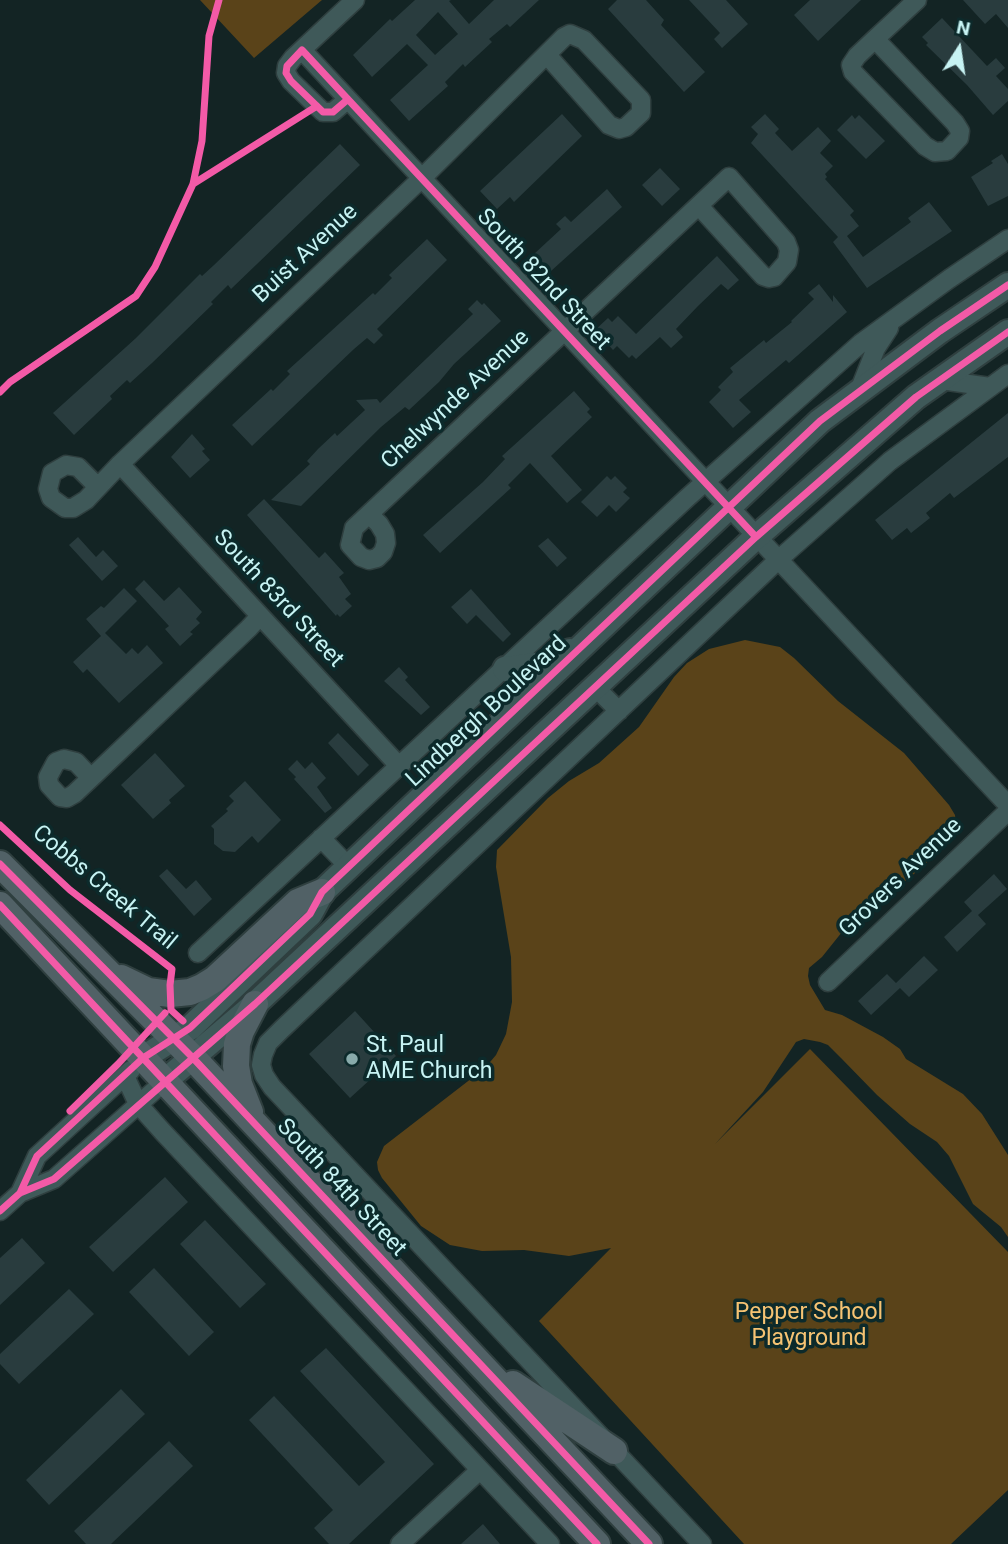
<!DOCTYPE html>
<html>
<head>
<meta charset="utf-8">
<style>
  body { margin:0 }
  #map { position:relative; width:1008px; height:1544px; overflow:hidden; background:#132424; font-family:Roboto,sans-serif }
  canvas { display:block }
  .north { position:absolute; left:924px; top:14px; width:70px; height:70px; -webkit-text-stroke:5px #0c2a2b; paint-order:stroke; rotate:12deg; font-size:19px; font-weight:700; line-height:28px; text-align:center; color:#c7f3f3 }
  .north::after { content:''; display:block; margin:auto; width:24px; height:32px; background:#c7f3f3; clip-path:polygon(50% 0,100% 100%,50% 72%,0 100%) }
</style>
</head>
<body>
<div id="map">
<canvas width="1008" height="1544"></canvas>
<div class="north">N</div>
</div>
<script>
const c = document.querySelector('canvas').getContext('2d');
c.lineJoin = 'round';
function fill(path, color) { c.fillStyle = color; c.fill(path, 'evenodd'); }
const poly = rows => new Path2D(rows.map(r => 'M' + r).join(''));
function strokePath(path, color, width, dash) { c.strokeStyle = color; c.lineWidth = width; c.lineCap = dash ? 'butt' : 'round'; c.setLineDash(dash || []); c.stroke(path); }
function write(font, color, halo, rows, align = 'center') {
  c.font = font + ' Roboto,sans-serif'; c.lineWidth = 7; c.setLineDash([]); c.textBaseline = 'middle'; c.strokeStyle = halo; c.fillStyle = color; for (const [text, x, y, turn = 0] of rows) {
    c.save(); c.translate(x, y); c.rotate((+turn || 0) * Math.PI / 180); c.textAlign = isNaN(turn) ? turn : align; if (halo) c.strokeText(text, 0, 0); c.fillText(text, 0, 0); c.restore();
  }
}
fill(poly([
  [200,0,322,0,254,58],
  [745,640,780,647,794,658,838,701,904,753,949,805,955,815,956,825,950,840,920,869,872,908,854,917,822,957,809,968,808,976,810,985,825,1010,842,1015,883,1037,900,1049,906,1059,963,1094,982,1114,1008,1155,1008,1237,1001,1227,973,1204,949,1156,937,1142,910,1124,877,1095,841,1058,828,1045,820,1042,804,1039,796,1042,763,1092,715,1144,810,1049,1008,1252,1008,1490,951,1544,744,1544,539,1321,611,1248,569,1256,524,1250,482,1251,450,1245,421,1226,382,1178,378,1170,377,1162,384,1146,485,1068,496,1055,506,1034,512,1002,511,957,496,867,497,850,548,798,569,781,599,763,639,727,674,677,687,663,709,649]
]), '#5a4319');
fill(poly([
  [415,0,451,0,449,1,469,24,494,0,539,0,510,27,507,24,489,39,492,42,465,67,463,64,445,82,448,86,409,121,390,100,428,65,407,44,372,77,353,55,390,19,392,21],
  [438,12,458,34,435,55,416,35],
  [617,0,646,0,664,20,661,25,705,72,684,92,608,9],
  [689,0,726,0,748,24,722,48,714,39,720,33],
  [810,0,861,0,818,41,794,15],
  [963,0,1008,0,1008,28,996,14,985,24],
  [942,18,987,66,996,58,1005,68,996,76,1008,89,1008,101,993,115,967,85,926,45,928,43,922,37],
  [562,114,582,136,514,202,510,197,497,209,480,191],
  [765,114,779,129,775,133,792,151,818,127,831,141,820,153,833,166,825,174,827,177,825,179,854,211,850,215,859,226,847,236,863,257,911,222,908,218,929,202,952,231,867,288,833,242,838,237,751,143,758,134,751,127],
  [852,115,855,119,859,115,885,141,866,159,837,130],
  [340,144,360,165,231,289,228,285,211,302,213,304,152,363,130,383,127,380,110,396,112,399,74,435,53,413,136,338,200,274,202,276,214,265],
  [1002,154,1008,164,1008,196,988,206,971,177,993,163,991,161],
  [660,168,680,189,662,206,642,185],
  [607,189,622,207,551,271,534,254,561,229,556,224,565,216,571,222],
  [427,239,447,260,377,329,383,335,374,344,367,338,354,349,252,446,232,425,271,389,273,391,290,374,287,371,308,352,373,293,375,295,392,278,389,275],
  [717,256,739,280,728,290,721,284,698,306,676,329,683,337,671,348,660,337,636,359,632,355,629,358,617,346,613,350,595,330,608,318,612,322,618,316,636,334],
  [819,284,833,302,833,295,847,312,789,363,786,360,739,400,751,412,733,428,709,402,721,390,718,387,733,372,730,368,764,340,766,343,792,322,791,321,814,299,808,293],
  [477,300,482,305,484,303,501,321,454,364,439,382,409,410,405,407,381,427,301,506,271,500,310,464,307,461,318,449,335,433,337,436,365,410,356,400,377,399,380,403,473,314,468,309],
  [574,391,590,409,587,412,592,417,551,456,582,490,567,503,530,463,508,485,511,488,440,553,423,535,483,482,505,459,502,456],
  [1008,413,1008,457,954,498,950,493,926,513,930,518,911,533,907,528,892,540,875,520],
  [192,434,205,449,202,451,210,460,190,478,171,457],
  [607,476,611,480,615,476,627,488,623,492,630,498,616,512,609,505,597,517,581,502],
  [264,499,319,558,325,552,344,573,339,577,351,594,345,599,352,606,340,617,337,614,336,616,247,515],
  [78,537,96,557,103,550,118,566,102,581,69,545],
  [548,538,567,558,557,567,538,546],
  [144,580,164,601,179,587,202,612,196,619,200,623,190,632,193,634,180,646,165,629,169,626,135,589],
  [124,588,137,601,105,633,126,654,132,648,138,654,147,645,163,663,119,703,87,669,83,673,73,662,101,636,86,619,101,606,104,608],
  [471,589,511,634,503,642,476,615,467,624,451,607],
  [399,667,408,677,405,680,430,707,421,715,384,681],
  [338,733,369,765,358,776,328,743],
  [155,753,185,786,169,800,171,803,153,819,121,785],
  [297,760,305,769,312,762,326,778,317,787,332,808,325,813,294,779,296,777,288,769],
  [245,781,281,820,258,843,252,836,235,852,223,851,214,844,214,829,211,826,228,811,226,809,234,801,229,796],
  [167,869,186,889,196,880,212,899,194,916,159,876],
  [994,874,1007,889,978,915,986,924,957,952,944,937,972,911,964,902],
  [924,956,938,970,909,997,900,988,871,1015,858,1001,887,974,896,983],
  [355,1011,396,1056,350,1098,309,1054],
  [165,1177,188,1202,113,1272,89,1247],
  [205,1220,266,1284,240,1308,180,1244],
  [22,1238,45,1263,0,1305,0,1258],
  [154,1268,214,1332,189,1356,129,1292],
  [69,1289,94,1314,19,1384,0,1364,0,1354],
  [326,1348,434,1464,349,1544,329,1544,314,1528,333,1510,249,1420,274,1396,359,1486,385,1462,300,1371],
  [121,1389,145,1414,49,1505,26,1480],
  [169,1441,193,1466,111,1544,86,1544,74,1531],
  [483,1524,500,1544,461,1544]
]), '#293c3e');
const street = poly([
  [875,39,955,123,960,131,959,138,947,151,935,152,925,146,853,72,851,65,857,56,875,39,917,0],
  [302,50,1008,805],
  [347,100,333,112,323,112,291,81,286,73,287,66,293,58,355,0],
  [941,380,990,387],
  [859,391,876,348,889,328],
  [120,464,400,767],
  [98,487,78,467,66,465,52,473,48,489,51,498,65,508,73,508,86,500,120,464,421,179,564,37,570,34,584,40,641,100,641,113,626,127,619,129,609,125,547,55],
  [369,514,379,524,385,534,386,543,383,552,377,558,369,560,361,557,350,545,354,528,729,177,786,242,789,250,787,262,774,277,769,278,763,276,699,206],
  [595,687,619,711],
  [91,778,76,762,64,759,56,762,48,777,49,785,60,797,67,798,74,794,91,778,249,628,260,616],
  [321,838,350,868],
  [198,953,687,498,861,343,949,279,1008,239],
  [828,982,1008,811],
  [125,1076,138,1104,162,1131,550,1544],
  [20,1193,37,1156,131,1070],
  [0,1211,20,1193,54,1179,165,1081],
  [400,1544,480,1470],
  [702,1544,272,1087,264,1075,261,1065,263,1055,268,1043,282,1029,778,560,890,461,1008,374]
]);
const secondary = poly([
  [505,669,544,664,570,651],
  [143,1058,190,1028,310,914,322,892,820,421,940,331,1008,285],
  [165,1081,255,1004,756,537,916,397,1008,332]
]);
const primary = poly([
  [0,864,193,1058,649,1544],
  [0,905,597,1544],
  [121,978,148,991,170,994,190,992,202,987,215,979,298,902,322,892],
  [250,1112,239,1084,236,1066,237,1044,241,1031,255,1004],
  [513,1384,614,1451]
]);
strokePath(street, '#2f3f3f', 21);
strokePath(secondary, '#2f3f3f', 28);
strokePath(primary, '#2f3f3f', 30);
strokePath(street, '#3f5959', 18);
strokePath(secondary, '#3f5959', 24);
strokePath(primary, '#516166', 26);
strokePath(poly([
  [347,100,333,112,323,112,291,81,286,73,287,66,302,50,756,537],
  [193,184,317,106],
  [0,392,10,382,136,296,155,267,193,184,202,141,209,36,219,0],
  [0,825,70,890,172,969,170,985,171,1010,183,1021],
  [0,864,193,1058,649,1544],
  [0,905,597,1544],
  [70,1111,118,1064,165,1013],
  [20,1193,37,1156,143,1058,190,1028,310,914,322,892,820,421,940,331,1008,285],
  [0,1211,20,1193,54,1179,255,1004,756,537,916,397,1008,332]
]), '#f35aa7', 7);
for (const [x, y, r, color] of [
  [352,1059,7,"#88abab"]
]) { const dot = new Path2D(); dot.arc(x, y, r, 0, 2 * Math.PI); c.fillStyle = color; c.fill(dot); strokePath(dot, '#0c2a2b', 2.5); }
write('23px', '#c7f3f3', '#0c2a2b', [
  ["Buist Avenue",306,254,-43],
  ["South 82nd Street",543,280,47],
  ["Chelwynde Avenue",456,400,-43],
  ["South 83rd Street",278,599,47],
  ["Lindbergh Boulevard",487,712,-43],
  ["Grovers Avenue",901,878,-44],
  ["Cobbs Creek Trail",104,888,40],
  ["South 84th Street",341,1188,47]
]);
write('23px', '#c7f3f3', '#0c2a2b', [
  ["St. Paul",366,1046],
  ["AME Church",366,1072]
], 'left');
write('23px', '#f6c373', '#0c2a2b', [
  ["Pepper School",809,1313],
  ["Playground",809,1339]
]);
</script>
</body>
</html>
